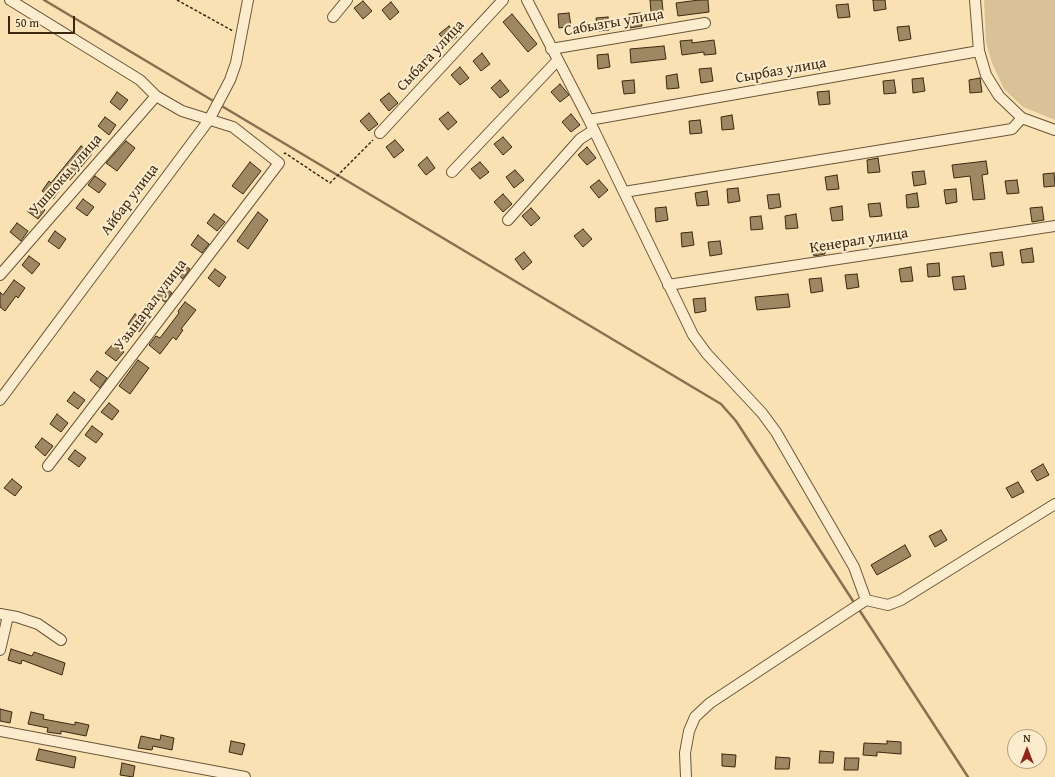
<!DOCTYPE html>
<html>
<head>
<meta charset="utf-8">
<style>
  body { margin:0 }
  #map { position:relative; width:1055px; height:777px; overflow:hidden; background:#f9e1b4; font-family:"Gentium Book Plus",serif }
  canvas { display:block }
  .north { position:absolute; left:1007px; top:729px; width:40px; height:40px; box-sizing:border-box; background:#fbecce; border:1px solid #af9e81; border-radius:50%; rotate:0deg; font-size:11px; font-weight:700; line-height:16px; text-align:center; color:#3c280e }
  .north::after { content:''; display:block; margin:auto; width:14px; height:18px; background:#8f2418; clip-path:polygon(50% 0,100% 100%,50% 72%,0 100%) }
  .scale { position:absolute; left:8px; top:16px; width:67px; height:18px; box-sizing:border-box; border:2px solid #3c280e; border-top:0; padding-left:5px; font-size:12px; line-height:14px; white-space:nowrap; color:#3c280e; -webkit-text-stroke:3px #fbecce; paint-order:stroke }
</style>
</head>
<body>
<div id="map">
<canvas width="1055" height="777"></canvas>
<div class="north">N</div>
<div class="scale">50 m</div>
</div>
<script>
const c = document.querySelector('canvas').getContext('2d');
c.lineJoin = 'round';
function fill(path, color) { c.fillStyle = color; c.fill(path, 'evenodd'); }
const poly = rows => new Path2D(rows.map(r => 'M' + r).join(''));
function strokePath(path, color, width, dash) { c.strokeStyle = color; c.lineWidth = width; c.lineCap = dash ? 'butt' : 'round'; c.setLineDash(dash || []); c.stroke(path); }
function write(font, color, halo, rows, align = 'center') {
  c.font = font + ' "Gentium Book Plus",serif'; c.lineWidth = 4; c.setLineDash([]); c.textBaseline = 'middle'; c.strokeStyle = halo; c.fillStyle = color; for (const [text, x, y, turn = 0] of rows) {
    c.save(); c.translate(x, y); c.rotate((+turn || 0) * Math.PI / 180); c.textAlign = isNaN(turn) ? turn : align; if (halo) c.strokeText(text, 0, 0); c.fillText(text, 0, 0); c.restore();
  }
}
fill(poly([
  [984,0,1055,0,1055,120,1023,107,1004,89,992,63,986,42]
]), '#d9c298');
strokePath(poly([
  [44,0,215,102],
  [220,105,721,404,736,421,855,604],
  [858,608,968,777]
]), '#877150', 2.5);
const building = poly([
  [650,0,662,0,663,11,651,12,650,0],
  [699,0,708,0,709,12,678,16,676,3,699,0],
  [873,0,885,0,886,9,874,11,873,0],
  [363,1,372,11,363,19,354,8,363,1],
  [391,2,399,12,390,20,382,10,391,2],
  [848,4,850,17,838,18,836,5,848,4],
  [569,13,571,26,559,28,558,14,569,13],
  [640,13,642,26,630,28,629,14,640,13],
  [512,14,537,44,528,52,503,22,512,14],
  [608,17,609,30,598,31,596,18,608,17],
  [449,26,457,37,448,44,439,34,449,26],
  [909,26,911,39,899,41,897,27,909,26],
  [692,40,692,43,714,40,716,54,704,55,704,52,682,55,680,41,692,40],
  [664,46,666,59,631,63,630,49,664,46],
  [482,53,490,64,481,71,473,61,482,53],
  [608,54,610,67,598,69,597,55,608,54],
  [460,67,469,78,460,85,451,75,460,67],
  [711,68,713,81,701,83,699,69,711,68],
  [677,74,679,88,667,89,666,76,677,74],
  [923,78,925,91,913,93,912,79,923,78],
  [980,78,982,92,970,93,969,80,980,78],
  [500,80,509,91,500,98,491,88,500,80],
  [634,80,635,93,624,94,622,81,634,80],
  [894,80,896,93,884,94,883,81,894,80],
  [560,84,569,95,560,102,551,92,560,84],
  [829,91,830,104,819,105,817,92,829,91],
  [117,92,128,100,120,110,110,102,117,92],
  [389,93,398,103,389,111,380,100,389,93],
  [448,112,457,122,448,130,439,119,448,112],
  [369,113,378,124,369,131,360,121,369,113],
  [571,114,580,125,571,132,562,122,571,114],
  [732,115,734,129,722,130,721,117,732,115],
  [105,117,116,125,109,135,98,126,105,117],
  [700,120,702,133,690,134,689,121,700,120],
  [503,137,512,147,503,155,494,144,503,137],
  [395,140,404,150,394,158,386,147,395,140],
  [126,141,135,148,117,171,106,163,126,141],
  [81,146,92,154,70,180,68,179,53,199,42,191,49,181,51,183,81,146],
  [587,147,596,158,587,165,578,155,587,147],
  [427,157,435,168,426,175,418,165,427,157],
  [878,158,880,172,868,173,867,160,878,158],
  [986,161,988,174,982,175,985,199,973,200,970,176,954,178,952,165,986,161],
  [250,162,261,171,243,194,232,186,250,162],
  [480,162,489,172,480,179,471,169,480,162],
  [515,170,524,180,514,188,506,177,515,170],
  [924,171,926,184,914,186,912,172,924,171],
  [1054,173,1055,186,1044,187,1043,174,1054,173],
  [837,175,839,189,827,190,825,177,837,175],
  [95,176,106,184,99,193,88,185,95,176],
  [599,180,608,190,599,198,590,187,599,180],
  [1017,180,1019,193,1007,194,1005,181,1017,180],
  [738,188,740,201,728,203,727,189,738,188],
  [956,189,957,202,946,204,944,190,956,189],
  [707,191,709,205,697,206,695,193,707,191],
  [917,193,919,207,907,208,906,195,917,193],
  [503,194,512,204,503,212,494,202,503,194],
  [779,194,781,207,769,209,767,195,779,194],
  [83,199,94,207,87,216,76,208,83,199],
  [34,202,45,210,38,219,27,211,34,202],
  [880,203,882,216,870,217,868,204,880,203],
  [842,206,843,220,832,221,830,208,842,206],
  [666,207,668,220,656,222,655,208,666,207],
  [1042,207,1044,220,1032,222,1030,208,1042,207],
  [531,208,540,218,531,226,522,216,531,208],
  [258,212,268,220,248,249,237,241,258,212],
  [214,214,225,222,217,231,207,223,214,214],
  [796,214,798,228,786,229,785,216,796,214],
  [761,216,763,229,751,230,750,217,761,216],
  [17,223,28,231,21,241,10,232,17,223],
  [583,229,592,239,583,247,574,236,583,229],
  [55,231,66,239,59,249,48,241,55,231],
  [692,232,694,245,682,247,681,233,692,232],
  [198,235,209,244,202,253,191,245,198,235],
  [720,241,722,254,710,256,708,242,720,241],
  [824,244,825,254,814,256,812,245,824,244],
  [1032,248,1034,262,1022,263,1020,250,1032,248],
  [524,252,532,262,523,270,515,259,524,252],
  [1002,252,1004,265,992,267,990,253,1002,252],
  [29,256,40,264,32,274,22,265,29,256],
  [180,262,190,269,183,279,173,271,180,262],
  [939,263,940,276,928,277,927,264,939,263],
  [911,267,913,281,901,282,899,269,911,267],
  [215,269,226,277,219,287,208,278,215,269],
  [857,274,859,287,847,289,845,275,857,274],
  [964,276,966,289,954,290,952,277,964,276],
  [821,278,823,291,811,293,809,279,821,278],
  [14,280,25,288,18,298,16,296,5,311,0,307,0,292,3,295,14,280],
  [163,286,172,293,165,302,156,295,163,286],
  [788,294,790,307,757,310,755,297,788,294],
  [705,298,706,311,695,313,693,299,705,298],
  [185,302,196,310,181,329,183,330,176,340,173,337,160,354,149,345,156,336,160,338,179,313,178,311,185,302],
  [135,314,146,322,139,332,128,324,135,314],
  [113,344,124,352,116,361,105,353,113,344],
  [138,360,149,368,130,394,119,386,138,360],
  [97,371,107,378,100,388,90,380,97,371],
  [74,392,85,400,78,409,67,401,74,392],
  [109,403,119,411,112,420,101,412,109,403],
  [57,414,68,423,61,432,50,424,57,414],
  [92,426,103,434,96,443,85,435,92,426],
  [42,438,53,446,45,456,35,447,42,438],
  [75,450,86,458,79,467,68,459,75,450],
  [1043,464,1049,475,1037,481,1031,471,1043,464],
  [12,479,22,487,15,496,4,488,12,479],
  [1018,482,1024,492,1012,498,1006,488,1018,482],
  [941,530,947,540,935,547,929,536,941,530],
  [905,545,911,556,877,575,871,565,905,545],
  [11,649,32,656,34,652,65,663,62,675,22,660,21,664,8,660,11,649],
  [0,709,12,712,10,723,0,721,0,709],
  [31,712,44,715,43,719,75,725,75,722,89,725,86,736,61,731,61,734,47,732,48,728,28,724,31,712],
  [161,735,174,738,172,750,153,746,152,750,138,748,141,736,160,740,161,735],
  [231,741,245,744,242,755,229,752,231,741],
  [887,741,901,742,901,754,877,752,877,756,863,755,864,743,887,744,887,741],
  [39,749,76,757,74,768,36,760,39,749],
  [820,751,834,752,833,763,819,763,820,751],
  [722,754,736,755,735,767,722,766,722,754],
  [776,757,790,758,789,769,775,769,776,757],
  [845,758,859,758,858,770,844,770,845,758],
  [122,763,135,766,133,777,120,775,122,763]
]);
fill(building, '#9e8864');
strokePath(building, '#3c280e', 1);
const minor = poly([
  [10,0,140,80,156,96,182,111,233,127,279,163,48,466],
  [527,0,589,120,693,335,707,354,762,413,776,432,854,567,866,600],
  [975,0,979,51,986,75,999,96,1022,118,1055,130],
  [333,17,347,0],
  [551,49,705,23],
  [589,120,979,51],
  [380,133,503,0],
  [452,172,557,61],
  [624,192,1012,129,1022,118],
  [508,220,580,139,594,130],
  [0,275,156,96],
  [668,285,1055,226],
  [0,400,209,120,230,80,236,63,248,0],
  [0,614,17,617,38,624,61,640],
  [0,650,8,616],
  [0,731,245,777],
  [686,777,685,753,689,731,695,717,710,703,866,600,888,605,901,600,1055,504]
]);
strokePath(minor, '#6b5638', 12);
strokePath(poly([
  [177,0,233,31],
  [284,154,285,153,330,183,373,140]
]), '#3c280e', 1.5, [3, 2]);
strokePath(minor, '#fbecce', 10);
write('15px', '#3c280e', '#fbecce', [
  ["Сабызгы улица",614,23,-10],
  ["Сыбага улица",431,56,-47],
  ["Сырбаз улица",781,71,-10],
  ["Ушшокы улица",66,175,-49],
  ["Айбар улица",130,200,-53],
  ["Кенерал улица",859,241,-9],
  ["Узынарал улица",151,305,-53]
]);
</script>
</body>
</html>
